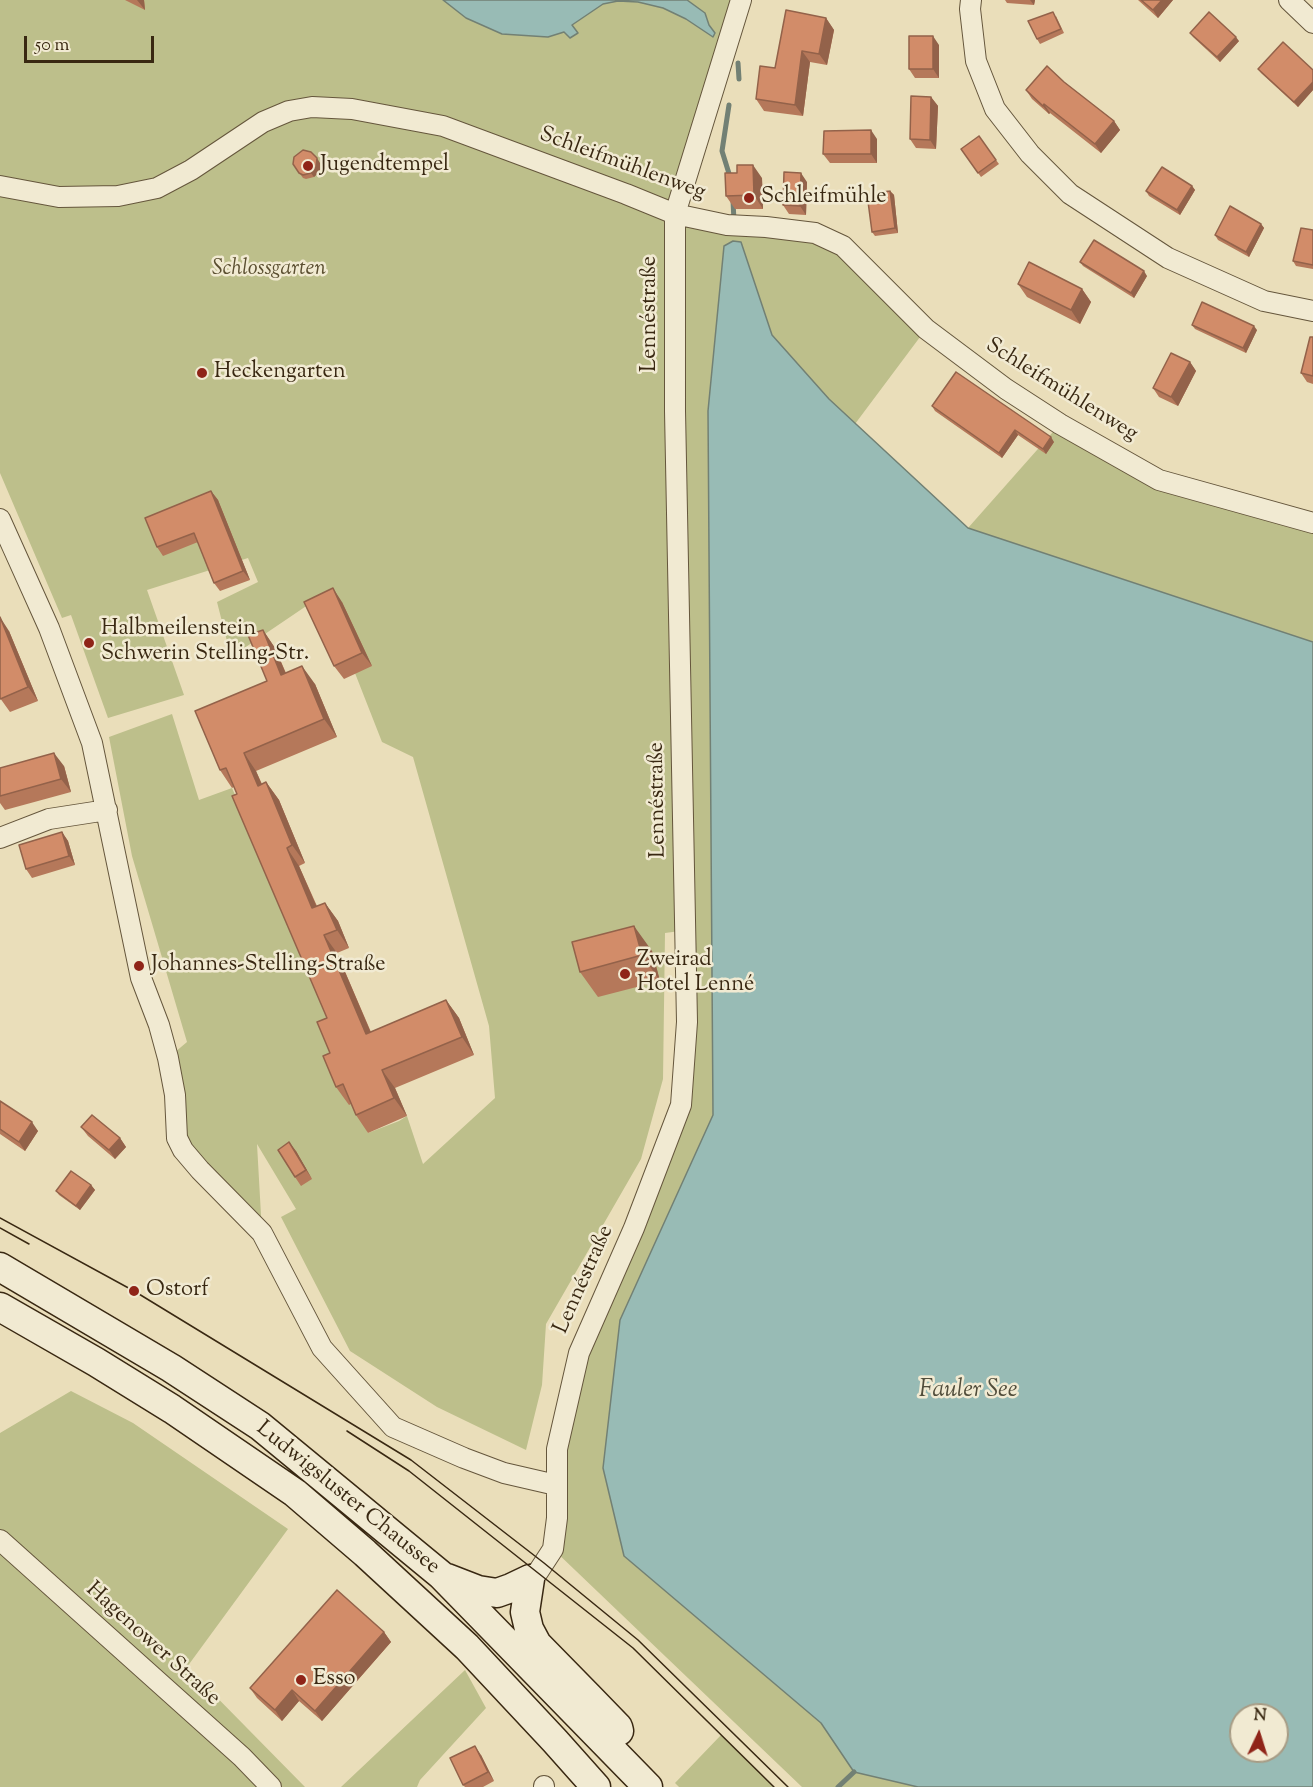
<!DOCTYPE html>
<html>
<head>
<meta charset="utf-8">
<style>
  body { margin:0 }
  #map { position:relative; width:1313px; height:1787px; overflow:hidden; background:#eadeba; font-family:"Sorts Mill Goudy",serif }
  canvas { display:block }
  .north { position:absolute; left:1229px; top:1703px; width:60px; height:60px; box-sizing:border-box; background:#f1ead2; border:2px solid #a79c85; border-radius:50%; rotate:4deg; font-size:16px; font-weight:700; line-height:24px; text-align:center; color:#392812 }
  .north::after { content:''; display:block; margin:auto; width:21px; height:27px; background:#8f2418; clip-path:polygon(50% 0,100% 100%,50% 72%,0 100%) }
  .scale { position:absolute; left:24px; top:36px; width:130px; height:27px; box-sizing:border-box; border:3px solid #392812; border-top:0; padding-left:8px; font-size:18px; line-height:21px; white-space:nowrap; color:#392812; -webkit-text-stroke:4px #f1ead2; paint-order:stroke }
</style>
</head>
<body>
<div id="map">
<canvas width="1313" height="1787"></canvas>
<div class="north">N</div>
<div class="scale">50 m</div>
</div>
<script>
const c = document.querySelector('canvas').getContext('2d');
c.lineJoin = 'round';
function fill(path, color) { c.fillStyle = color; c.fill(path, 'evenodd'); }
const poly = rows => new Path2D(rows.map(r => 'M' + r).join(''));
function strokePath(path, color, width, dash) { c.strokeStyle = color; c.lineWidth = width; c.lineCap = dash ? 'butt' : 'round'; c.setLineDash(dash || []); c.stroke(path); }
function write(font, color, halo, rows, align = 'center') {
  c.font = font + ' "Sorts Mill Goudy",serif'; c.lineWidth = 5; c.setLineDash([]); c.textBaseline = 'middle'; c.strokeStyle = halo; c.fillStyle = color; for (const [text, x, y, turn = 0] of rows) {
    c.save(); c.translate(x, y); c.rotate((+turn || 0) * Math.PI / 180); c.textAlign = isNaN(turn) ? turn : align; if (halo) c.strokeText(text, 0, 0); c.fillText(text, 0, 0); c.restore();
  }
}
fill(poly([
  [0,0,731,0,720,33,713,92,676,213,843,246,926,329,855,424,829,399,772,335,741,242,724,246,708,411,713,1116,620,1320,625,1557,821,1723,854,1772,918,1787,802,1787,553,1549,579,1353,681,1105,680,931,665,933,663,1079,641,1159,546,1324,542,1385,526,1450,437,1407,350,1351,281,1217,296,1209,257,1144,262,1233,200,1170,177,1120,168,1058,187,1042,132,856,109,737,172,714,199,800,232,788,340,1036,355,1102,368,1133,399,1121,407,1116,423,1164,495,1098,489,1026,413,757,382,742,324,594,231,657,217,602,258,582,248,558,147,590,184,695,108,718,71,615,62,618,0,473],
  [1060,424,1159,480,1313,523,1313,642,968,528],
  [71,1391,133,1423,288,1529,187,1667,305,1787,0,1787,0,1433],
  [465,1670,486,1708,420,1780,417,1787,341,1787],
  [721,1735,774,1787,679,1787,675,1783]
]), '#bdbf8b');
const water = poly([
  [443,0,687,0,705,13,709,25,715,33,713,37,686,19,663,8,638,2,618,1,603,4,572,25,578,33,570,38,564,32,548,37,502,34,466,18,443,0],
  [733,241,741,242,772,335,829,399,968,528,1313,642,1313,1787,918,1787,854,1772,821,1723,624,1556,603,1468,620,1320,713,1115,708,411,724,246,733,241],
  [1241,1715,1277,1715,1277,1751,1241,1751,1241,1715]
]);
fill(water, '#98bbb5');
strokePath(water, '#728074', 1.5);
strokePath(poly([
  [738,63,739,79],
  [729,105,722,151,731,180],
  [733,201,734,221],
  [838,1787,854,1772]
]), '#728074', 5);
const street = poly([
  [971,0,970,9,976,61,995,109,1030,154,1070,194,1168,258,1264,301,1313,311],
  [1289,0,1313,23],
  [0,186,59,197,118,196,157,188,191,170,263,122,289,111,312,107,352,109,443,126,626,194,675,214,727,225,766,227,815,233,843,246,926,329,1006,389,1060,424,1159,480,1313,523],
  [0,519,49,628,92,743,141,978,159,1025,168,1058,175,1095,177,1138,183,1150,200,1170,262,1233,322,1348,393,1427,464,1458,504,1473,556,1485],
  [0,838,49,819,107,810],
  [0,1540,242,1757,271,1787],
  [530,1579,538,1572,553,1549,557,1518,557,1449,579,1353,634,1228,681,1105,687,1022,675,411,675,214,741,0],
  [544,1786,544,1787]
]);
const secondary = poly([
  [0,1267,171,1368,260,1426,441,1575,648,1787],
  [0,1307,96,1362,172,1409,295,1493,365,1553,467,1647,555,1741,596,1787],
  [447,1578,478,1590,497,1593,511,1588,530,1579],
  [530,1579,525,1612,529,1629,537,1644,588,1696,618,1727,619,1731]
]);
strokePath(street, '#65563c', 22);
strokePath(secondary, '#392812', 31);
strokePath(street, '#f1ead2', 20);
strokePath(secondary, '#f1ead2', 28);
strokePath(poly([
  [0,1218,134,1291,411,1460,544,1563,638,1640,788,1787],
  [0,1228,29,1244],
  [347,1431,409,1471,633,1648,774,1787]
]), '#392812', 1.5);
fill(poly([
  [125,0,144,0,145,10],
  [1005,0,1035,0,1034,5,1007,3],
  [1138,0,1173,0,1158,18],
  [1056,16,1064,33,1040,44,1037,39],
  [826,18,834,30,827,65,810,62,803,116,764,111,756,99,775,68],
  [1190,33,1239,41,1220,62,1193,37],
  [939,45,939,78,915,78,909,69],
  [1258,69,1313,70,1313,90,1298,107,1261,73],
  [1064,82,1114,121,1120,130,1101,153,1050,113,1049,114,1032,99,1026,90],
  [931,97,938,106,936,149,916,148,910,139],
  [877,139,877,163,830,163,823,154],
  [961,149,996,160,999,164,981,177],
  [320,163,320,171,314,177,306,179,303,178,293,164],
  [762,178,763,209,735,209,726,196],
  [807,182,806,215,789,214,783,205],
  [1192,186,1195,190,1180,215,1149,196,1146,191],
  [890,191,894,195,898,233,875,236,872,232],
  [1261,224,1264,228,1249,257,1218,240,1215,235],
  [1313,230,1313,269,1296,266,1293,261],
  [1080,262,1147,276,1134,298,1083,266],
  [1018,284,1082,289,1091,302,1080,324,1027,297],
  [1192,325,1257,330,1246,353,1195,329],
  [1313,337,1313,384,1307,382,1301,373],
  [1190,362,1196,371,1178,406,1159,397,1153,388],
  [932,406,1054,442,1046,454,1018,435,1002,458,935,411],
  [211,491,218,500,250,580,220,591,214,583,198,542,163,556,157,547],
  [342,602,372,666,344,679,334,666],
  [263,630,275,648,286,673,315,684,337,737,256,771,262,784,266,782,279,800,305,863,299,866,317,906,325,903,338,921,349,948,337,953,371,1032,446,1000,459,1018,474,1055,395,1088,407,1116,368,1133,356,1115,351,1104,349,1105,336,1087,330,1053,327,1018,234,787,232,788,220,770,267,681],
  [9,631,38,701,10,712,0,698],
  [64,766,71,792,5,810,0,803,0,768],
  [62,832,68,841,75,865,32,878,26,869],
  [652,951,660,981,598,997,580,972],
  [0,1101,38,1131,25,1151,0,1134],
  [81,1127,120,1138,126,1147,115,1159,88,1136],
  [296,1151,312,1179,301,1186,295,1177],
  [91,1185,95,1190,80,1210,59,1195,56,1191],
  [384,1632,391,1642,322,1721,299,1701,282,1721,257,1698,250,1688],
  [481,1755,494,1781,483,1787,465,1787,463,1785]
]), '#b5785a');
fill(poly([
  [137,0,144,0,145,10],
  [1030,0,1035,0,1034,5],
  [1162,0,1173,0,1158,18,1153,10],
  [826,18,834,30,827,65,819,54],
  [933,36,939,45,939,78,933,69],
  [1236,37,1239,41,1220,62,1217,57],
  [802,51,810,62,803,116,795,105],
  [1313,82,1313,90,1298,107,1294,102],
  [931,97,938,106,936,149,930,140],
  [1044,104,1050,113,1049,114,1043,106],
  [1114,121,1120,130,1101,153,1095,144],
  [871,130,877,139,877,163,871,154],
  [317,158,320,163,320,171,314,177,311,173],
  [753,165,762,178,763,209,754,195],
  [801,173,807,182,806,215,800,206],
  [1192,186,1195,190,1180,215,1177,210],
  [890,191,894,195,898,233,895,228],
  [1261,224,1264,228,1249,257,1246,252],
  [1144,271,1147,276,1134,298,1131,293],
  [1082,289,1091,302,1080,324,1071,310],
  [1254,326,1257,330,1246,353,1243,348],
  [1190,362,1196,371,1178,406,1171,397],
  [1015,430,1018,435,1002,458,999,453],
  [1051,437,1054,442,1046,454,1043,449],
  [211,491,218,500,250,580,243,571],
  [333,588,342,602,372,666,362,653],
  [0,617,9,631,38,701,28,687],
  [263,630,275,648,294,693,281,675],
  [302,666,315,684,337,737,324,719],
  [54,753,64,766,71,792,61,779],
  [244,753,256,771,270,804,258,786],
  [266,782,279,800,305,863,292,845],
  [62,832,68,841,75,865,69,856],
  [287,848,299,866,325,926,312,908],
  [325,903,338,921,349,948,337,930],
  [634,926,652,951,660,981,642,955],
  [324,935,337,953,379,1052,366,1034],
  [446,1000,459,1018,474,1055,462,1037],
  [382,1070,395,1088,407,1116,394,1098],
  [32,1122,38,1131,25,1151,19,1142],
  [120,1138,126,1147,115,1159,109,1150],
  [289,1142,296,1151,312,1179,306,1170],
  [91,1185,95,1190,80,1210,76,1206],
  [384,1632,391,1642,322,1721,315,1711],
  [292,1690,299,1701,282,1721,275,1710],
  [475,1746,481,1755,494,1781,488,1772]
]), '#93624a');
const building = poly([
  [1141,0,1162,0,1153,10,1141,0],
  [786,10,826,18,819,54,802,51,795,105,756,99,760,66,775,68,786,10],
  [1053,12,1061,29,1037,39,1028,21,1053,12],
  [1209,12,1236,37,1217,57,1190,33,1209,12],
  [909,36,933,36,933,69,909,69,909,36],
  [1283,42,1313,70,1313,82,1294,102,1258,69,1283,42],
  [1047,66,1064,82,1114,121,1095,144,1044,104,1043,106,1026,90,1047,66],
  [911,96,931,97,930,140,910,139,911,96],
  [871,130,871,154,823,154,824,131,871,130],
  [979,136,996,160,978,173,961,149,979,136],
  [303,150,311,152,317,158,316,167,311,173,303,175,299,173,293,164,294,157,303,150],
  [737,165,753,165,754,195,726,196,725,173,737,173,737,165],
  [1162,167,1192,186,1177,210,1146,191,1162,167],
  [784,172,801,173,800,206,783,205,784,172],
  [890,191,895,228,872,232,867,194,890,191],
  [1230,206,1261,224,1246,252,1215,235,1230,206],
  [1301,228,1313,230,1313,265,1293,261,1301,228],
  [1094,240,1144,271,1131,293,1080,262,1094,240],
  [1029,262,1082,289,1071,310,1018,284,1029,262],
  [1202,302,1254,326,1243,348,1192,325,1202,302],
  [1310,337,1313,337,1313,376,1301,373,1310,337],
  [1171,353,1190,362,1171,397,1153,388,1171,353],
  [956,372,1051,437,1043,449,1015,430,999,453,932,406,956,372],
  [211,491,243,571,214,583,194,533,157,547,145,518,211,491],
  [333,588,362,653,334,666,304,602,333,588],
  [0,617,28,687,0,699,0,617],
  [263,630,281,675,302,666,324,719,244,753,258,786,266,782,292,845,287,848,312,908,325,903,337,930,324,935,366,1034,446,1000,462,1037,382,1070,394,1098,356,1115,343,1084,336,1087,323,1056,330,1053,317,1022,327,1018,232,796,237,794,226,768,220,770,195,711,267,681,248,635,263,630],
  [54,753,61,779,0,796,0,768,54,753],
  [62,832,69,856,26,869,19,845,62,832],
  [634,926,642,955,580,972,572,942,634,926],
  [0,1101,32,1122,19,1142,0,1129,0,1101],
  [92,1115,120,1138,109,1150,81,1127,92,1115],
  [289,1142,306,1170,295,1177,278,1150,289,1142],
  [71,1171,91,1185,76,1206,56,1191,71,1171],
  [337,1590,384,1632,315,1711,292,1690,275,1710,250,1688,337,1590],
  [475,1746,488,1772,463,1785,450,1758,475,1746]
]);
fill(building, '#d28c69');
strokePath(building, '#93624a', 1.5);
for (const [x, y, r, color] of [
  [308,166,6,"#8f2418"],
  [749,198,6,"#8f2418"],
  [202,373,6,"#8f2418"],
  [89,643,6,"#8f2418"],
  [139,966,6,"#8f2418"],
  [625,974,6,"#8f2418"],
  [134,1291,6,"#8f2418"],
  [301,1680,6,"#8f2418"]
]) { const dot = new Path2D(); dot.arc(x, y, r, 0, 2 * Math.PI); c.fillStyle = color; c.fill(dot); strokePath(dot, '#f1ead2', 2); }
write('22px', '#392812', '#f1ead2', [
  ["Schleifmühlenweg",622,165,20],
  ["Lennéstraße",651,314,-90],
  ["Schleifmühlenweg",1061,391,32],
  ["Lennéstraße",659,800,-91],
  ["Lennéstraße",585,1280,-66],
  ["Ludwigsluster Chaussee",347,1499,39],
  ["Hagenower Straße",152,1645,42]
]);
write('22px', '#392812', '#f1ead2', [
  ["Jugendtempel",320,166],
  ["Schleifmühle",761,198],
  ["Heckengarten",214,373],
  ["Halbmeilenstein",101,630],
  ["Schwerin Stelling-Str.",101,655],
  ["Zweirad",637,961],
  ["Hotel Lenné",637,986],
  ["Johannes-Stelling-Straße",151,966],
  ["Ostorf",146,1291],
  ["Esso",313,1680]
], 'left');
write('italic 22px', '#5a4e30', '#f1ead2', [
  ["Schlossgarten",269,270]
]);
write('italic 24px', '#514d3b', '#f1ead2', [
  ["Fauler See",968,1392]
]);
</script>
</body>
</html>
